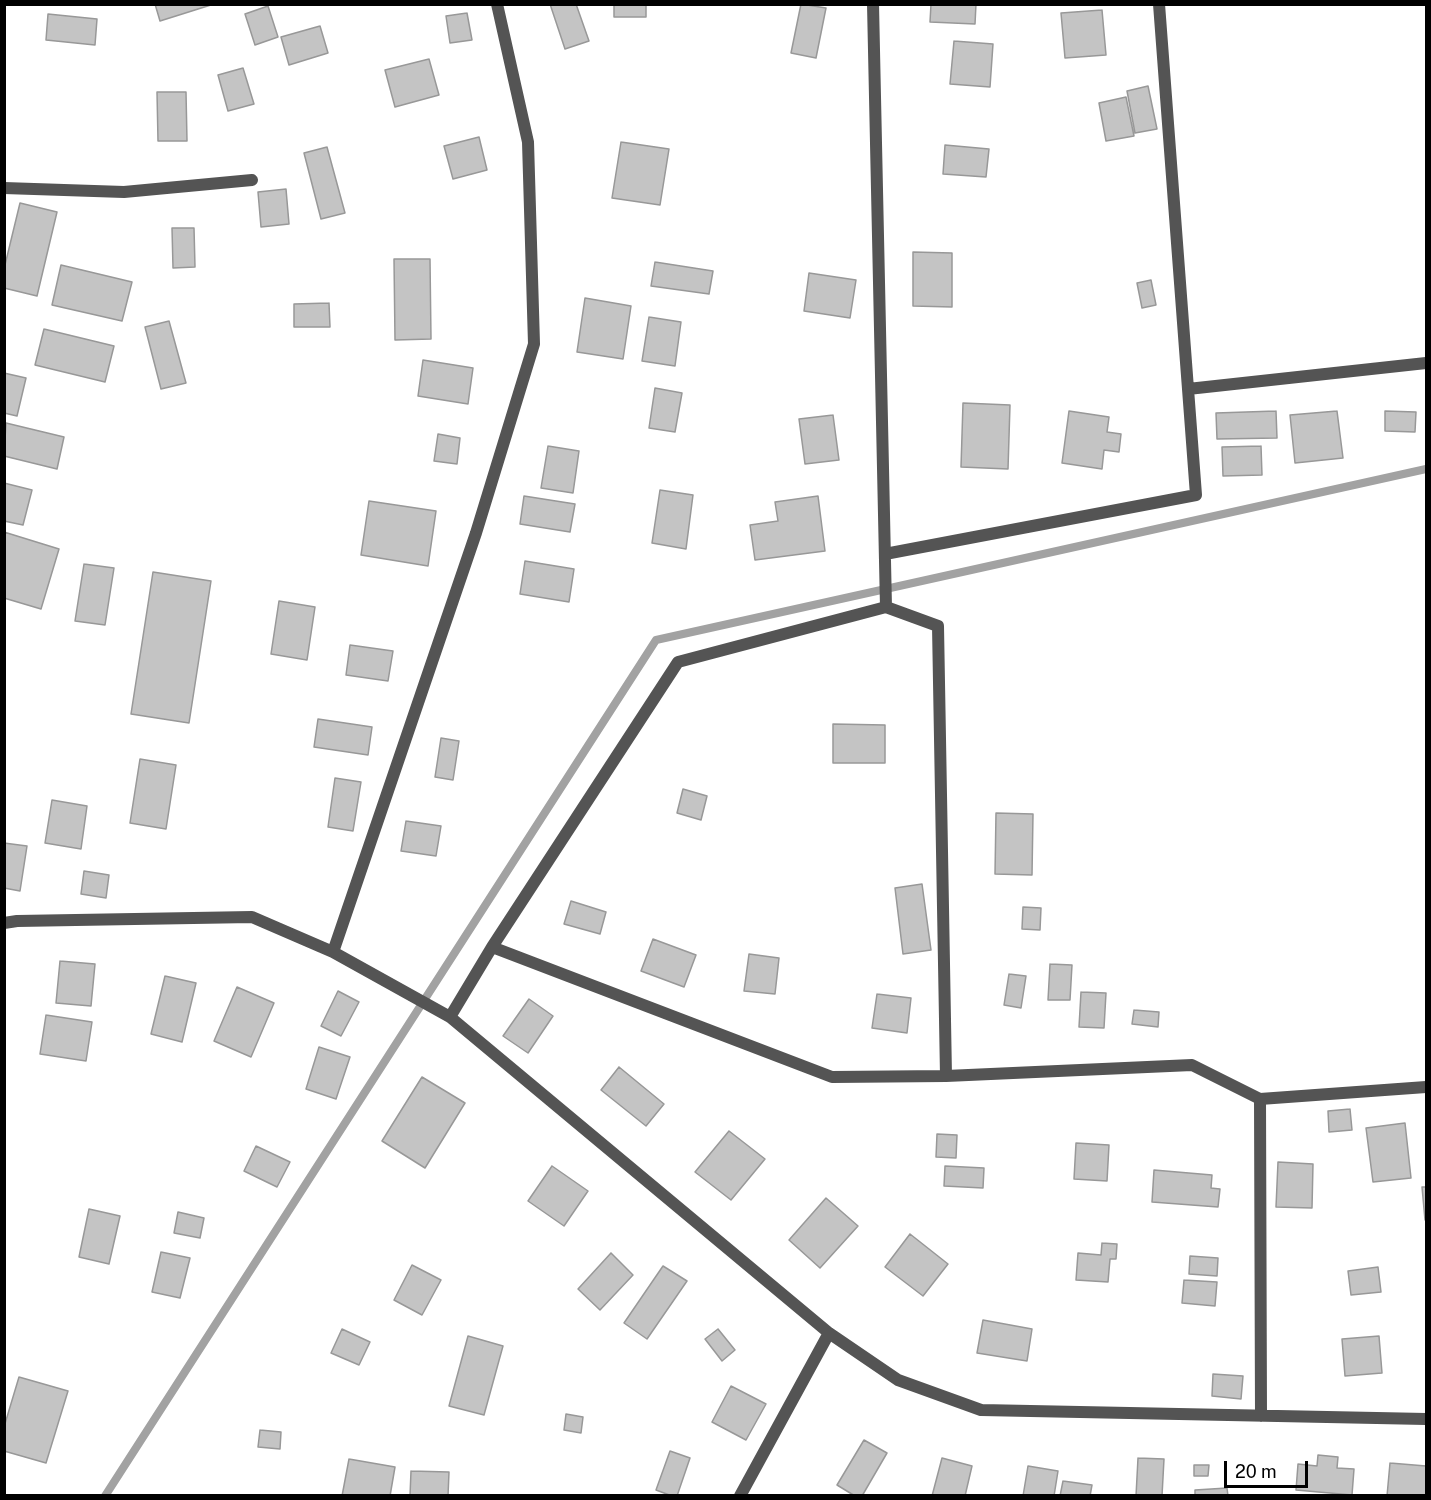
<!DOCTYPE html>
<html>
<head>
<meta charset="utf-8">
<style>
  body { margin:0 }
  #map { position:relative; width:1431px; height:1500px; overflow:hidden; background:#fff; font-family:"Public Sans",sans-serif }
  canvas { display:block }
  .frame { position:absolute; inset:0; border:6px solid #000; pointer-events:none }
  .scale { position:absolute; left:1224px; top:1461px; width:84px; height:27px; box-sizing:border-box; border:3px solid #000; border-top:0; padding-left:8px; font-size:18px; line-height:21px; white-space:nowrap; color:#000; -webkit-text-stroke:4px #fff; paint-order:stroke }
</style>
</head>
<body>
<div id="map">
<canvas width="1431" height="1500"></canvas>
<div class="frame"></div>
<div class="scale">20 m</div>
</div>
<script>
const c = document.querySelector('canvas').getContext('2d');
c.lineJoin = 'round';
const poly = rows => new Path2D(rows.map(r => 'M' + r).join(''));
function strokePath(path, color, width, dash) { c.strokeStyle = color; c.lineWidth = width; c.lineCap = dash ? 'butt' : 'round'; c.setLineDash(dash || []); c.stroke(path); }
function fill(path, color) { c.fillStyle = color; c.fill(path, 'evenodd'); }
strokePath(poly([
  [105,1496,656,640,1426,469]
]), '#a2a2a2', 8);
const building = poly([
  [155,4,214,4,160,21,155,4],
  [550,4,576,4,589,41,565,49,550,4],
  [614,4,646,4,646,17,614,17,614,4],
  [801,4,826,8,816,58,791,53,801,4],
  [931,4,976,4,975,24,930,22,931,4],
  [268,6,278,37,255,45,245,14,268,6],
  [1102,10,1106,55,1065,58,1061,13,1102,10],
  [467,13,472,40,450,43,446,16,467,13],
  [48,14,97,19,95,45,46,40,48,14],
  [320,26,328,53,289,65,281,37,320,26],
  [954,41,993,44,990,87,950,84,954,41],
  [429,59,439,95,395,107,385,70,429,59],
  [243,68,254,104,228,111,218,75,243,68],
  [1148,86,1157,129,1135,133,1127,91,1148,86],
  [157,92,186,92,187,141,158,141,157,92],
  [1126,97,1134,136,1106,141,1099,103,1126,97],
  [479,137,487,170,453,179,444,146,479,137],
  [621,142,669,149,660,205,612,198,621,142],
  [945,145,989,149,986,177,943,174,945,145],
  [327,147,345,213,321,219,304,153,327,147],
  [286,189,289,224,261,227,258,192,286,189],
  [20,203,57,212,37,296,4,288,4,269,20,203],
  [172,228,194,228,195,267,173,268,172,228],
  [913,252,952,253,952,307,913,306,913,252],
  [394,259,430,259,431,339,395,340,394,259],
  [655,262,713,271,709,294,651,286,655,262],
  [61,265,132,282,122,321,52,305,61,265],
  [809,273,856,280,850,318,804,311,809,273],
  [1151,280,1156,305,1142,308,1137,283,1151,280],
  [585,298,631,306,623,359,577,352,585,298],
  [329,303,330,327,294,327,294,304,329,303],
  [649,317,681,322,675,366,642,361,649,317],
  [169,321,186,383,161,389,145,327,169,321],
  [44,329,114,346,105,382,35,365,44,329],
  [423,360,473,368,468,404,418,396,423,360],
  [4,373,26,378,17,416,4,413,4,373],
  [655,388,682,393,675,432,649,428,655,388],
  [963,403,1010,405,1008,469,961,467,963,403],
  [1069,411,1109,417,1107,432,1121,434,1119,452,1104,450,1102,469,1062,463,1069,411],
  [1276,411,1277,438,1217,439,1216,413,1276,411],
  [1337,411,1343,458,1295,463,1290,415,1337,411],
  [1385,411,1416,412,1415,432,1385,431,1385,411],
  [833,415,839,460,805,464,799,419,833,415],
  [6,423,64,437,57,469,4,456,6,423],
  [438,434,460,438,457,464,434,461,438,434],
  [548,446,579,451,573,493,541,488,548,446],
  [1261,446,1262,475,1223,476,1222,447,1261,446],
  [4,483,32,490,23,525,4,521,4,483],
  [660,490,693,495,686,549,652,543,660,490],
  [524,496,575,504,570,532,520,524,524,496],
  [818,496,825,551,755,560,750,525,778,521,775,502,818,496],
  [369,501,436,511,428,566,361,555,369,501],
  [4,532,59,549,41,609,4,598,4,532],
  [525,561,574,569,569,602,520,594,525,561],
  [84,564,114,568,105,625,75,621,84,564],
  [153,572,211,581,189,723,131,714,153,572],
  [279,601,315,607,307,660,271,654,279,601],
  [350,645,393,651,388,681,346,675,350,645],
  [318,719,372,727,368,755,314,747,318,719],
  [833,724,885,725,885,763,833,763,833,724],
  [441,738,459,741,453,780,435,777,441,738],
  [140,759,176,765,166,829,130,823,140,759],
  [335,778,361,782,353,831,328,827,335,778],
  [683,789,707,796,701,820,677,813,683,789],
  [52,800,87,806,81,849,45,843,52,800],
  [996,813,1033,814,1032,875,995,874,996,813],
  [406,821,441,826,436,856,401,851,406,821],
  [4,843,27,846,20,891,4,888,4,843],
  [84,871,109,875,106,898,81,894,84,871],
  [922,884,931,950,903,954,895,888,922,884],
  [571,901,606,912,600,934,564,924,571,901],
  [1023,907,1041,908,1040,930,1022,929,1023,907],
  [653,939,696,955,684,987,641,971,653,939],
  [749,954,779,958,775,994,744,991,749,954],
  [60,961,95,964,91,1006,56,1003,60,961],
  [1050,964,1072,965,1070,1000,1048,1000,1050,964],
  [1009,974,1026,976,1021,1008,1004,1005,1009,974],
  [165,976,196,983,182,1042,151,1034,165,976],
  [237,987,274,1003,251,1057,214,1041,237,987],
  [338,991,359,1002,341,1036,321,1026,338,991],
  [1081,992,1106,993,1104,1028,1079,1027,1081,992],
  [877,994,911,998,907,1033,872,1028,877,994],
  [529,999,553,1016,528,1053,503,1036,529,999],
  [1134,1010,1159,1012,1158,1027,1132,1024,1134,1010],
  [46,1015,92,1022,86,1061,40,1054,46,1015],
  [319,1047,350,1057,336,1099,306,1089,319,1047],
  [619,1067,664,1104,646,1126,601,1090,619,1067],
  [422,1077,465,1103,425,1168,382,1141,422,1077],
  [1350,1109,1352,1130,1329,1132,1328,1111,1350,1109],
  [1405,1123,1411,1178,1373,1182,1366,1128,1405,1123],
  [729,1131,765,1159,731,1200,695,1172,729,1131],
  [937,1134,957,1135,956,1158,936,1157,937,1134],
  [1076,1143,1109,1145,1107,1181,1074,1179,1076,1143],
  [256,1146,290,1162,277,1187,244,1171,256,1146],
  [1278,1162,1313,1164,1312,1208,1276,1207,1278,1162],
  [552,1166,588,1191,564,1226,528,1201,552,1166],
  [945,1166,984,1168,983,1188,944,1186,945,1166],
  [1154,1170,1212,1175,1211,1188,1220,1189,1218,1207,1152,1202,1154,1170],
  [1422,1187,1426,1187,1426,1220,1425,1220,1422,1187],
  [826,1198,858,1226,820,1268,789,1240,826,1198],
  [89,1209,120,1216,109,1264,79,1257,89,1209],
  [178,1212,204,1218,200,1238,174,1233,178,1212],
  [910,1234,948,1264,923,1296,885,1267,910,1234],
  [1102,1243,1117,1244,1116,1259,1110,1259,1108,1282,1076,1280,1078,1253,1101,1255,1102,1243],
  [161,1252,190,1258,180,1298,152,1292,161,1252],
  [611,1253,633,1275,600,1310,578,1289,611,1253],
  [1190,1256,1218,1258,1217,1276,1189,1274,1190,1256],
  [412,1265,441,1280,422,1315,394,1300,412,1265],
  [663,1266,687,1281,647,1339,624,1323,663,1266],
  [1378,1267,1381,1292,1351,1295,1348,1271,1378,1267],
  [1184,1280,1217,1282,1215,1306,1182,1303,1184,1280],
  [983,1320,1032,1329,1027,1361,977,1353,983,1320],
  [342,1329,370,1342,359,1365,331,1353,342,1329],
  [718,1329,735,1350,722,1361,705,1339,718,1329],
  [468,1336,503,1346,484,1415,449,1406,468,1336],
  [1379,1336,1382,1373,1345,1376,1342,1339,1379,1336],
  [1213,1374,1243,1376,1241,1399,1212,1396,1213,1374],
  [19,1377,68,1391,46,1463,4,1451,4,1427,19,1377],
  [731,1386,766,1404,746,1440,712,1422,731,1386],
  [566,1414,583,1417,581,1433,564,1430,566,1414],
  [260,1430,281,1432,280,1449,258,1447,260,1430],
  [864,1440,887,1453,862,1496,855,1496,837,1485,864,1440],
  [670,1451,690,1458,677,1496,672,1496,656,1490,670,1451],
  [1318,1455,1338,1457,1337,1468,1354,1469,1352,1495,1296,1490,1298,1464,1317,1466,1318,1455],
  [942,1458,972,1466,965,1496,932,1496,942,1458],
  [1138,1458,1164,1459,1162,1496,1136,1496,1138,1458],
  [349,1459,395,1467,390,1496,342,1496,349,1459],
  [1390,1463,1426,1466,1426,1496,1387,1496,1390,1463],
  [1194,1465,1209,1465,1208,1476,1194,1476,1194,1465],
  [1028,1466,1058,1471,1054,1496,1023,1496,1028,1466],
  [411,1471,449,1472,448,1496,410,1496,411,1471],
  [1063,1481,1092,1485,1090,1496,1060,1496,1063,1481],
  [1227,1488,1228,1496,1195,1496,1195,1490,1227,1488]
]);
fill(building, '#c4c4c4');
strokePath(building, '#989898', 1.5);
strokePath(poly([
  [1260,1099,1426,1087]
]), '#545454', 12);
strokePath(poly([
  [4,188,124,192,252,180],
  [1188,389,1426,363],
  [885,554,1196,495,1159,4],
  [4,923,17,921,252,917,333,952,450,1017,829,1333,898,1380,981,1410,1426,1419],
  [492,947,832,1077,946,1076,938,626,886,607],
  [333,952,476,533,534,344,528,142,497,4],
  [450,1017,492,947,678,662,886,607,873,4],
  [946,1076,1192,1065,1260,1099,1261,1416],
  [740,1496,829,1333]
]), '#545454', 12);
</script>
</body>
</html>
